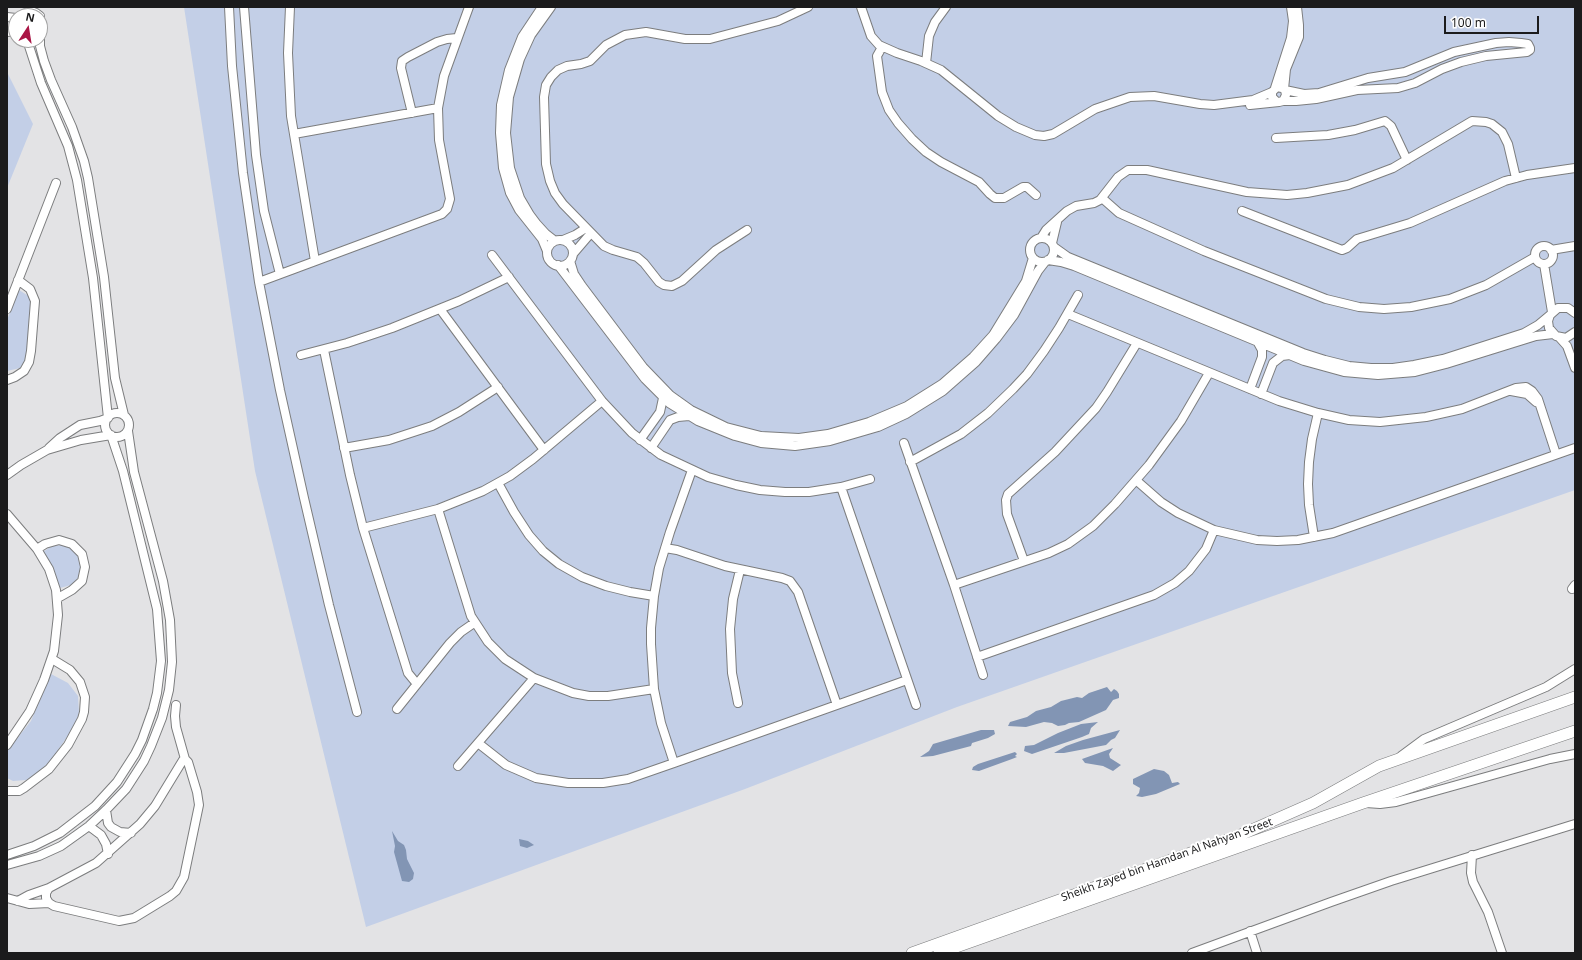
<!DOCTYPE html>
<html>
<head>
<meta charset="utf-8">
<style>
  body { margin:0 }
  #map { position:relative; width:1582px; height:960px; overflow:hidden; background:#e3e3e5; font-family:"Noto Sans",sans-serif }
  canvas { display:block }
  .frame { position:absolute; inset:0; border:8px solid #1b1b1c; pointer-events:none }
  .north { position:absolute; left:8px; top:8px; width:40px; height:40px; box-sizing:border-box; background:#fff; border:1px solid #a4a4a4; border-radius:50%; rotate:12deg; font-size:11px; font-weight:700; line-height:16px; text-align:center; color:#1b1b1c }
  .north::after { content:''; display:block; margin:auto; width:14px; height:18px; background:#aa1545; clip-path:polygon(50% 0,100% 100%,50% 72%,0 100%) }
  .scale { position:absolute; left:1444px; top:16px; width:95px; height:18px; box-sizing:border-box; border:2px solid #1b1b1c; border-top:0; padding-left:5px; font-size:12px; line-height:14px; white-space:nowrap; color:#1b1b1c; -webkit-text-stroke:3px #fff; paint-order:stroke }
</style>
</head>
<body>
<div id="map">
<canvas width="1582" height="960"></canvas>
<div class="frame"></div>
<div class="north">N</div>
<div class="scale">100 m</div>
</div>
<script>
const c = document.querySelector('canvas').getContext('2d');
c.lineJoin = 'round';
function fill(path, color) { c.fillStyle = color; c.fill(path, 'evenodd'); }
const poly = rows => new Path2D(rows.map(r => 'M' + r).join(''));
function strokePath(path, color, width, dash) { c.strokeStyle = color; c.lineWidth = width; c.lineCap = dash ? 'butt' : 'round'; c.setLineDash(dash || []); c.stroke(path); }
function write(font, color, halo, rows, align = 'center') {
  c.font = font + ' "Noto Sans",sans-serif'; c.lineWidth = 4; c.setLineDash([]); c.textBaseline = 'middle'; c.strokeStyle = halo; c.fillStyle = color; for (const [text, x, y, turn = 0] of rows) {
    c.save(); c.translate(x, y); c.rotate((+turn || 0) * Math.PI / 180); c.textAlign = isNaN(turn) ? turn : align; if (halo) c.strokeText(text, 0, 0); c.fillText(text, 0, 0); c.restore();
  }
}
fill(poly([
  [184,7,1575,7,1575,490,957,707,745,789,366,927,255,471],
  [7,72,33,124,7,188],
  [19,290,30,297,33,308,27,359,20,368,7,371,7,320],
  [63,545,73,549,79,556,82,568,78,578,71,585,60,588,55,574,43,552,52,546],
  [51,674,68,683,78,696,79,713,74,727,51,760,38,773,26,780,13,781,7,778,7,751,31,721]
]), '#c3cfe7');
fill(poly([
  [1107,687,1111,692,1114,689,1117,691,1119,694,1119,698,1113,700,1106,710,1079,722,1069,723,1065,725,1058,726,1052,723,1044,722,1026,727,1008,726,1010,722,1027,717,1036,711,1051,707,1061,701,1077,697,1082,698,1089,693],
  [1098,722,1091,728,1089,734,1082,737,1032,754,1024,751,1025,746,1034,745,1058,733,1081,724],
  [981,730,994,730,995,734,988,738,972,743,971,746,933,756,920,757,929,751,933,744],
  [1120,730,1115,738,1111,740,1106,745,1064,753,1054,753,1066,746,1083,740],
  [1113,748,1109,754,1110,758,1121,765,1113,771,1103,766,1085,763,1082,759],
  [1015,752,1017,754,1015,756,1017,757,1012,759,979,771,972,770,973,767,978,764],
  [1154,769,1164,771,1169,775,1172,783,1178,782,1180,784,1156,794,1142,797,1136,796,1139,793,1140,788,1133,784,1133,779],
  [392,831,398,841,404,845,406,850,407,859,414,873,413,879,409,882,402,881,394,852,395,846],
  [519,839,528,841,534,845,527,848,520,846]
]), '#8295b4');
const minor = poly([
  [229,7,232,66,243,173,259,282,280,390,304,498,329,605,357,712],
  [244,7,256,155,264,211,280,274],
  [290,7,288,53,291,116,315,261],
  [542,7,522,37,509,70,501,105,500,133,503,168,510,193,519,210,542,239,547,251],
  [551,7,531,35,520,59,509,97,506,133,510,168,520,198,530,215,536,223,546,234,555,241],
  [861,7,871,36,879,45,897,53,921,61,941,70,998,116,1016,127,1035,135,1044,136,1053,134,1095,109,1130,97,1154,96,1200,104,1214,105,1253,100,1272,92],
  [22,16,26,13,31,11,36,13,40,16],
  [7,17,16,18],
  [40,27,40,46,44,61,51,80,72,127,84,161,88,178,104,277,115,378,124,415],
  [7,32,16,31],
  [27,40,41,83,68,146,77,180,93,278,108,418],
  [884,48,881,49,877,56,882,92,889,110,898,123,912,139,926,152,941,162,979,182,990,194,995,198,1004,198,1023,187,1027,187,1036,195],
  [926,63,929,36,935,22,946,7],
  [1275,88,1291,38,1293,21,1291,7],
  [1284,89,1286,69,1299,37,1299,25,1297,7],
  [1283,101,1296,101,1316,99,1357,90,1398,88,1415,83,1442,69,1461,62,1486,56,1527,52,1530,50,1530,48,1528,44,1521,43,1509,42,1496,43,1454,52,1405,72,1368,78,1319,93,1304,94,1285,90],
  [1250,105,1279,102,1283,101,1286,95,1285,90,1282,88,1277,87,1272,92,1272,97,1277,102],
  [412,113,401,68,402,61,408,57,437,42,447,39,457,38],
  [294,134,438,108],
  [1276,138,1328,135,1355,130,1385,121,1391,126,1407,160],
  [1102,198,1119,213,1204,251,1326,299,1359,307,1384,309,1411,307,1450,299,1486,285,1535,257],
  [1242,211,1342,250,1347,248,1357,239,1410,223,1505,181,1527,175,1575,168],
  [747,230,716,250,682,281,672,286,664,285,659,282,644,263,637,257,613,250,604,246,563,204,555,193,550,181,546,164,544,97,546,85,551,77,558,70,567,66,581,64,590,61,606,45,625,35,646,32,685,39,710,39,778,21,808,7],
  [1041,238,1046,230,1067,211,1076,206,1094,203,1100,200,1118,177,1128,170,1147,170,1247,192,1287,195,1307,193,1348,185,1393,168,1472,121,1486,122,1492,124,1502,132,1508,144,1516,178],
  '1030 250a12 12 0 1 1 24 0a12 12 0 1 1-24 0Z',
  [563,240,575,235,586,228],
  '547 253a13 13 0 1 1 26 0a13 13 0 1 1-26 0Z',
  [1052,243,1057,222],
  '1535 255a9 9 0 1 1 18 0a9 9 0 1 1-18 0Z',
  [1054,247,1068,257,1303,353,1325,360,1349,366,1371,368,1393,368,1414,365,1443,359,1524,333,1538,325,1550,315],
  [1551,250,1575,246],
  [573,254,591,233],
  [492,255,602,401,632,433,661,455,708,477,736,485,760,490,785,492,809,492,841,487,870,479],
  [1048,260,1061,262,1074,266,1304,361,1344,372,1378,375,1415,372,1446,364,1536,336,1553,334],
  [570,261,574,274,582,286,643,367,670,395,691,410,726,427,761,436,799,438,828,434,869,422,907,406,942,384,973,357,993,335,1026,281,1033,258],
  [1544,264,1552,312],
  [558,265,645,379,669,403,698,421,735,436,761,443,795,446,830,441,878,427,906,414,943,391,976,362,996,339,1014,315,1038,271,1045,262],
  [259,282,442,214,447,209,450,199,439,140,438,108,444,76,469,7],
  [7,309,56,183],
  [440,309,544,450],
  [1575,313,1568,308,1558,308,1550,315,1548,321,1549,328,1556,336,1566,338,1575,332],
  [1068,314,1279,401,1318,413,1349,420,1380,422,1426,417,1462,409,1516,388,1526,387,1532,391,1538,399,1556,454],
  [1559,337,1567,346,1575,368],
  [324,350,350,475,363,528,408,673,417,684],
  [301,355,347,343,392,328,459,301,509,277],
  [7,380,15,377,24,371,29,362,31,351,35,301,30,289,18,280],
  [1250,389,1262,357,1262,350,1257,341],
  [1511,391,1527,394,1536,402],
  [1261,394,1273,363,1282,356,1290,355],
  '105 425a12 12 0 1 1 24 0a12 12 0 1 1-24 0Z',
  [640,440,660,412,663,398],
  [904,443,954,585,983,675],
  [49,448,60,438,80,425,100,421,108,418],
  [344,448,389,440,432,426,459,412,498,387],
  [651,448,670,420,678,417,689,416],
  [910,462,961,434,988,413,1013,389,1027,374,1044,351,1059,328,1078,295],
  [7,475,21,465,47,450,81,440,111,435],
  [1137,481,1161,502,1178,513,1214,530,1257,540,1277,541,1298,540,1333,533,1575,448],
  [498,483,514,512,529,535,543,551,559,564,582,577,606,586,630,592,654,596],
  [841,487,916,705],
  [438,509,471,616,488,642,505,659,534,678,573,693,589,696,608,696,654,689],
  [7,514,37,549,49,569,56,590,58,615,54,651,44,680,30,711,7,745],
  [363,528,438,509,483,491,510,476,533,459,602,401],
  [1314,537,1309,505,1308,484,1309,462,1312,439,1318,413],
  [665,548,677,550,725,566,782,578,790,581,798,592,837,705],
  [37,549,45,544,59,540,72,544,82,554,85,567,82,581,72,590,58,598],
  [1024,561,1007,514,1006,500,1008,494,1055,452,1096,408,1107,392,1137,343],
  [954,585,1049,553,1068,544,1093,526,1115,504,1149,465,1181,421,1209,373],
  [1572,589,1575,585],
  [977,657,1154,595,1175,583,1189,571,1206,549,1214,530],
  [738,703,732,673,730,629,733,599,740,570],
  [176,705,175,716,176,727,185,759],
  [397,709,450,643,461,632,474,623],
  [478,743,506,765,536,778,568,783,603,783,628,779,674,763,907,680],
  [1401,756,1424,739,1546,687,1575,669],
  [185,759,188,762,197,792,199,805,184,877,176,891,170,896,134,918,119,921,54,906,49,903,46,898,46,893,49,888,96,863,140,824,155,806,183,760,185,759],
  [674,763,661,723,654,689,651,644,651,628,654,596,659,568,670,532,692,470],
  [458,766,534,678],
  [7,791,19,791,24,788,49,769,68,745,82,719,84,712,85,697,80,682,70,670,52,659],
  [1366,803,1380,804,1396,802,1550,759,1575,754],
  [106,810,108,823,111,827,120,832,131,833],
  [89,826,101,835,106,844,108,854],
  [7,855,34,846,60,833,95,806,117,782,135,754,142,740,153,709,157,693,161,661,157,609,123,471,111,435],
  [1472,855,1471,873,1473,882,1488,912,1502,953],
  [7,865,39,856,61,846,89,826,106,810,126,789,144,761,151,746,162,718,169,690,172,662,170,620,163,581,134,472,128,431],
  [7,898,29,904,49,903],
  [18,901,29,895,49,888],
  [1250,931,1257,953],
  [1192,953,1331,902,1391,881,1575,824]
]);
const highway = poly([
  [912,953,1238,836,1313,803,1379,766,1575,697],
  [939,953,1363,803,1575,731]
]);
strokePath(minor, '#7c7d7e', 10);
strokePath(highway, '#7c7d7e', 12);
strokePath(minor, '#fff', 8);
strokePath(highway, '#fff', 11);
write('11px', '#1b1b1c', '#fff', [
  ["Sheikh Zayed bin Hamdan Al Nahyan Street",1167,860,-20]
]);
</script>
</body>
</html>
